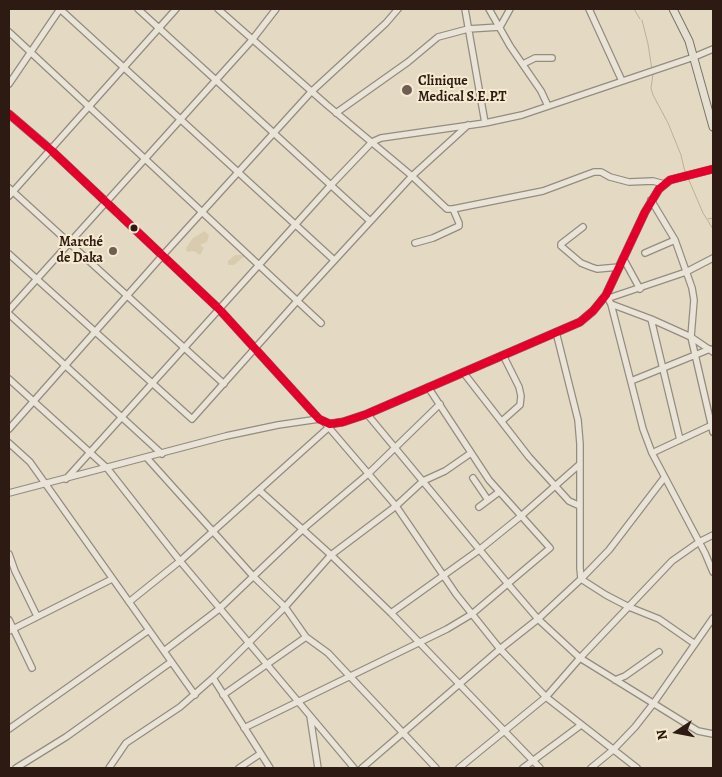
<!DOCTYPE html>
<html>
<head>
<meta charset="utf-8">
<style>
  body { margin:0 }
  #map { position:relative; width:722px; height:777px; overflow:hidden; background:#e4dac4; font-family:Alegreya,serif }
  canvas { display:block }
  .frame { position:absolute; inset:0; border:10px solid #2d1b13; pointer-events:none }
  .north { position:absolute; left:652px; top:707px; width:50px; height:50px; -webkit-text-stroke:4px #f6ead0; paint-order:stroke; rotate:259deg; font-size:14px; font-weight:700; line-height:20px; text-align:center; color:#2d1b13 }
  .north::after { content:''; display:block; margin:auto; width:18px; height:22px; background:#2d1b13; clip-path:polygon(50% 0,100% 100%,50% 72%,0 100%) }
</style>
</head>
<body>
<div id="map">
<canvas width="722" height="777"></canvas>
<div class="frame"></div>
<div class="north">N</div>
</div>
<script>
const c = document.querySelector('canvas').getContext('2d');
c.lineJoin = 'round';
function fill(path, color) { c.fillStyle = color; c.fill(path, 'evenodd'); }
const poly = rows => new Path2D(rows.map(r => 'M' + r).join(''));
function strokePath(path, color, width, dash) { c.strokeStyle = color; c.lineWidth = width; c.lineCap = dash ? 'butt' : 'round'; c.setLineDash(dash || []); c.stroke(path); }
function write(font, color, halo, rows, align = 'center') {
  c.font = font + ' Alegreya,serif'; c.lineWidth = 4; c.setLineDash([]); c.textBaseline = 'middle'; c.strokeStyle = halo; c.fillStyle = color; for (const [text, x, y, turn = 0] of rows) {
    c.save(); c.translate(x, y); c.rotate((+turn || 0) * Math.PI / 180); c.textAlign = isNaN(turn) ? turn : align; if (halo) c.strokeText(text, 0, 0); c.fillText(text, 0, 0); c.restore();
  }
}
fill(poly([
  [205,231,209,236,207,242,200,245,204,248,200,255,194,251,187,252,186,248,193,238],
  [235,255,246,255,234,265,228,265,228,261]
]), '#d9cbad');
strokePath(poly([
  [634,9,640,19],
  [642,20,648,44,652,70],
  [653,74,651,88,653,95,668,123,681,155,685,172],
  [688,178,703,213,713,229],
  [708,219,713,218]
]), '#beaf94', 1);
const minor = poly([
  [60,9,334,260],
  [138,9,370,221],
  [218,9,327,105,412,176,447,209,453,209,543,191,594,172,601,172,610,177,629,182,653,181,664,184],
  [465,9,485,123],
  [489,9,510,46,541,91,548,106],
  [589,9,622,81],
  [9,32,321,323],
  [523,64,535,58,552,58],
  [9,84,60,9],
  [336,113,408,62,438,37,468,29,500,27,510,9],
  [9,188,224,384],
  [9,196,176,9],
  [651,200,675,240,692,288,694,300,691,337,713,432],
  [583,227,561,244,561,246,581,263,591,267,597,269,619,267],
  [415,243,433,238,459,226,459,223,453,209],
  [645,253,675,240],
  [9,254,192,419,298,300,412,176,468,125],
  [623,258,640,289],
  [606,295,611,304,643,429,652,453,705,553,713,572],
  [609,298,686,272,713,258],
  [611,304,651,319,691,337,713,352],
  [9,310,252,40,276,9],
  [9,314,162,454],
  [651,319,680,440],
  [556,332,578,420,580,444,580,568,581,579,606,595,629,607,659,619,695,644],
  [463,372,529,457,569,501,580,506],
  [9,379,107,468,180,561,354,768],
  [631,381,710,349],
  [367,414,508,584,538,619,580,658,698,731,713,734],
  [502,421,520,405,521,396,519,387,503,355],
  [325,423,396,506,456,594,500,649,546,697,637,768],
  [9,429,163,255,311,92,386,23,398,9],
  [9,443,30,462,195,695],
  [652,453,712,425],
  [147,458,253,576,285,607,306,637,328,653,436,768],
  [473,478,488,500],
  [66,479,331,185,372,142,381,138,485,123,522,115,694,57,713,49],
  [259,490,331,555,391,613,540,768],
  [9,493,226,436,278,425,319,419],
  [479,507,499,492],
  [9,554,15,571,37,616],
  [129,602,180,561,328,428],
  [391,613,479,550,521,516,580,464],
  [9,620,32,668],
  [9,631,112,579],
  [164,651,219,609,303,529,368,474,440,404],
  [213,678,270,768],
  [615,680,625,676,659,652],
  [223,695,306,637],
  [310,716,318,768],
  [244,728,447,629,472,614,550,548,489,480,428,387],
  [9,729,149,630],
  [16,768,66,737,171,662],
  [109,768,126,743,180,707,213,678,285,607,331,555,396,506,423,481,445,471,471,453],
  [239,768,260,754],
  [362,768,500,649,538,619,581,579,609,550,664,478],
  [459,768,546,697,580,658,672,561,699,542,713,535],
  [523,768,581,725],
  [591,768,613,750,635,727,653,704,713,618]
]);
const major = poly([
  [673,9,689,41,713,127],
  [9,114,51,150,219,309,319,419,330,424,343,422,367,414,580,322,593,311,606,295,645,212,659,189,670,180,713,169]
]);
strokePath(minor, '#948c7f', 8);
strokePath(major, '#7b7367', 9);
strokePath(minor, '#e9e3d8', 5.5);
strokePath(major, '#e5dfd2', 7);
strokePath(poly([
  [9,114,51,150,219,309,319,419,330,424,343,422,367,414,580,322,593,311,606,295,645,212,659,189,670,180,713,169]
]), '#e4002b', 8);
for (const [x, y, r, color] of [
  [407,90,6,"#6d5e51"],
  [134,228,4.5,"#2d1b13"],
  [113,251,5,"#6d5e51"]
]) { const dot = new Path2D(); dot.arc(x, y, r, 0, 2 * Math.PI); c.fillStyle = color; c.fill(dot); strokePath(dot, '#f6ead0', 2); }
write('bold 14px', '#2d1b13', '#f6ead0', [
  ["Clinique",418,82],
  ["Medical S.E.P.T",418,98],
  ["Marché",103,243,"right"],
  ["de Daka",103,259,"right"]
], 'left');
</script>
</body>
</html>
